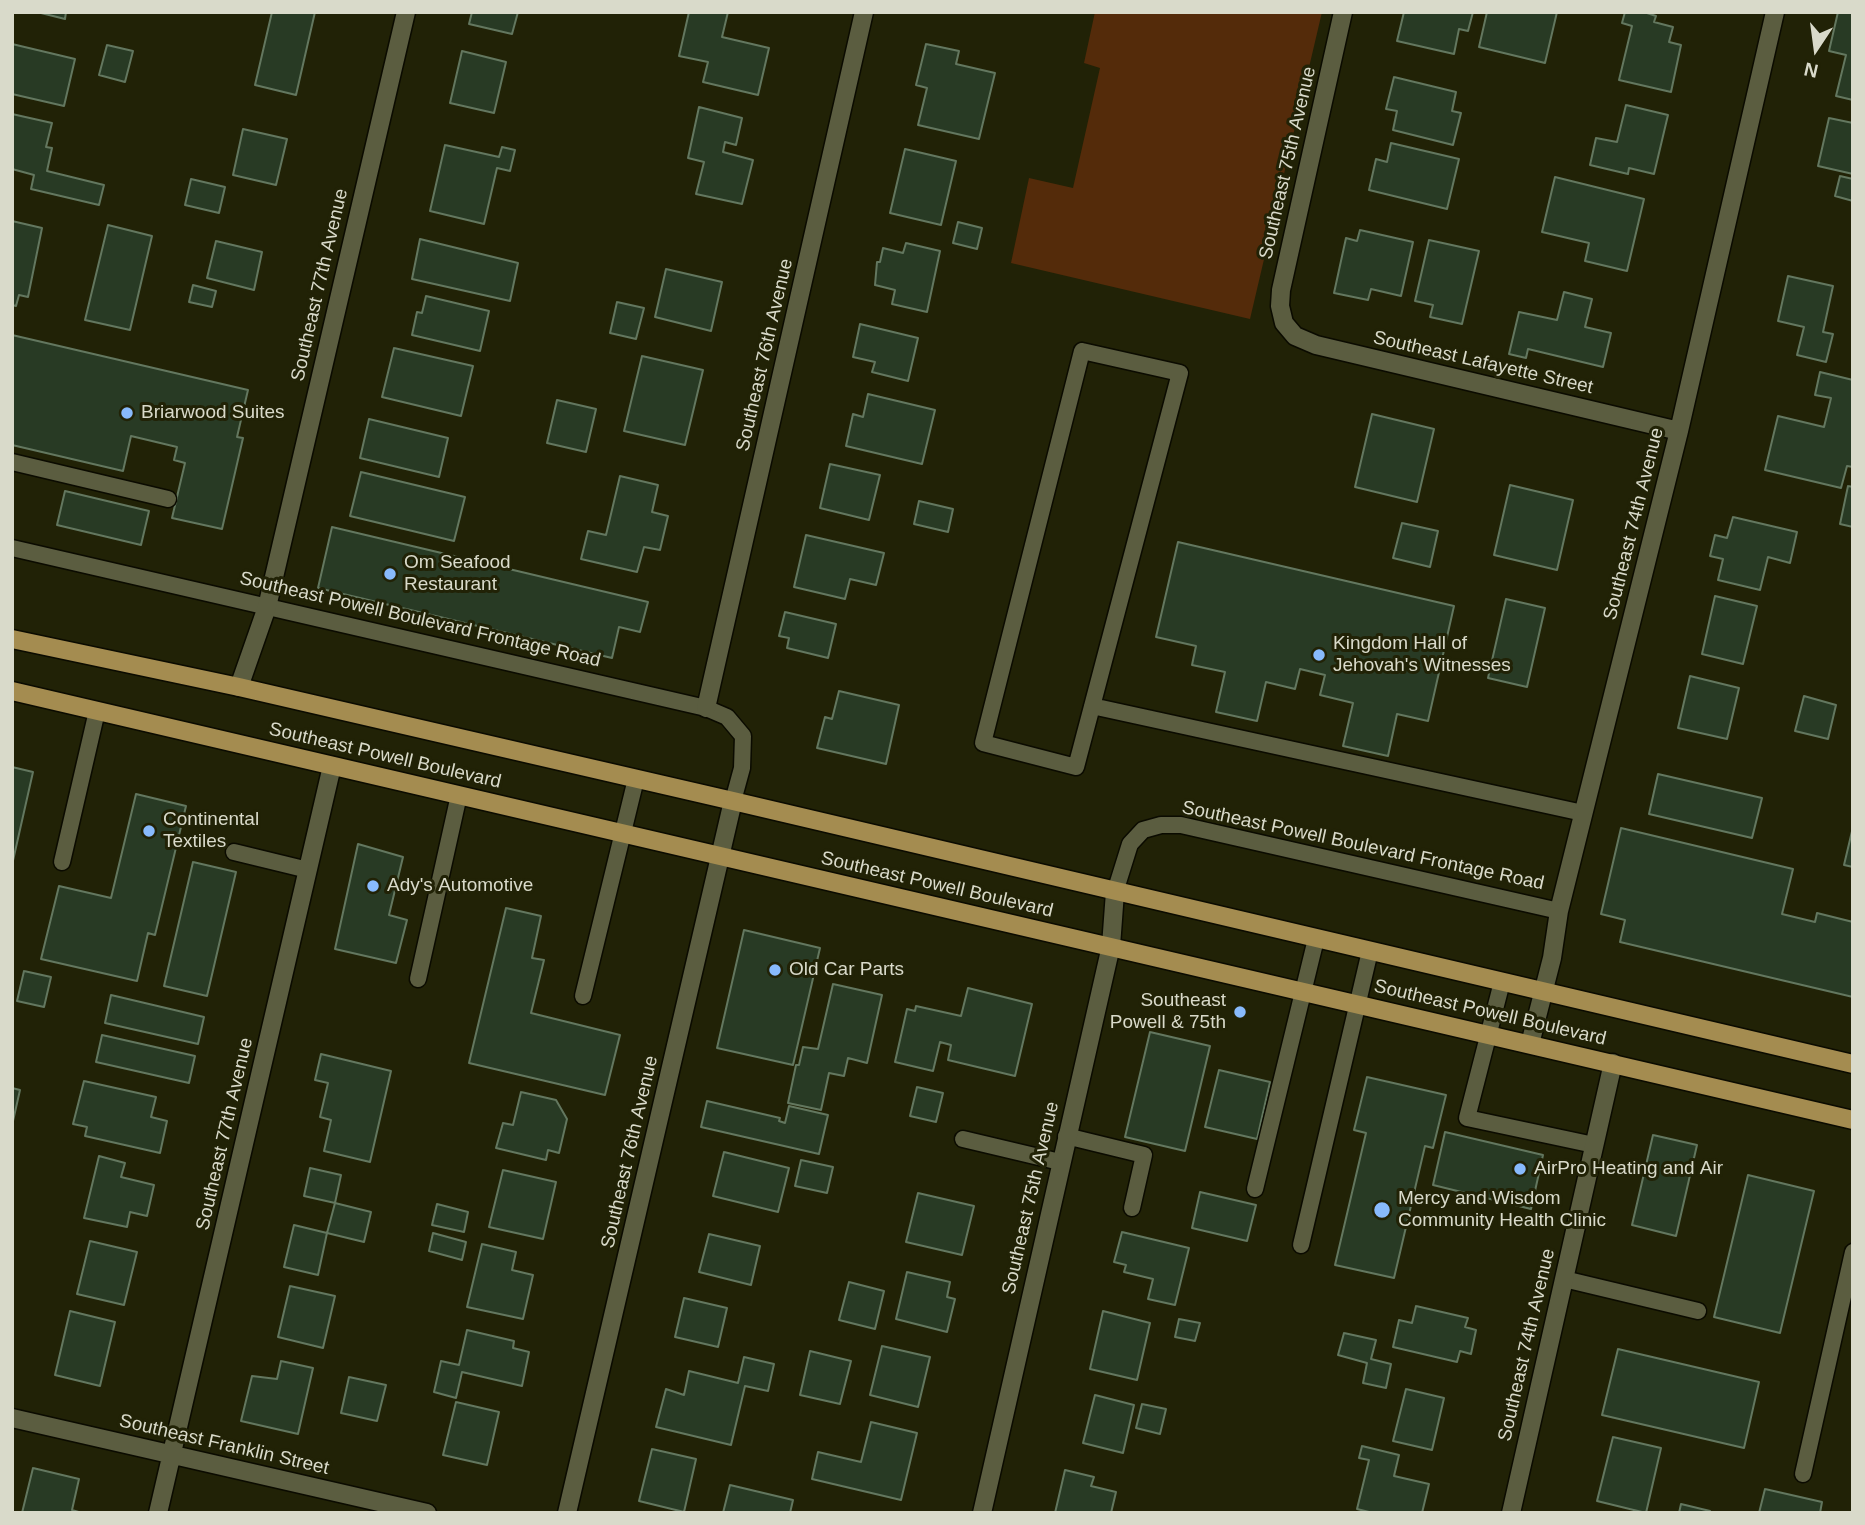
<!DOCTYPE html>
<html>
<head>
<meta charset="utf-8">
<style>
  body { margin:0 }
  #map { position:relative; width:1865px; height:1525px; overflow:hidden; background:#212206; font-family:Arial,sans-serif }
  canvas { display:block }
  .frame { position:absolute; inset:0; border:14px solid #d9daca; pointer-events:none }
  .north { position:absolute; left:1781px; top:14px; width:70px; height:70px; -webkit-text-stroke:5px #212206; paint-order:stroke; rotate:193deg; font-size:19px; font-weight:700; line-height:28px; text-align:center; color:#d9daca }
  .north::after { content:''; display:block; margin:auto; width:24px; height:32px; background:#d9daca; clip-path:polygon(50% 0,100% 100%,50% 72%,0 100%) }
</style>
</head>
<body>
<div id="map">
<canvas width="1865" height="1525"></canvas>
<div class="frame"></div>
<div class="north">N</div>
</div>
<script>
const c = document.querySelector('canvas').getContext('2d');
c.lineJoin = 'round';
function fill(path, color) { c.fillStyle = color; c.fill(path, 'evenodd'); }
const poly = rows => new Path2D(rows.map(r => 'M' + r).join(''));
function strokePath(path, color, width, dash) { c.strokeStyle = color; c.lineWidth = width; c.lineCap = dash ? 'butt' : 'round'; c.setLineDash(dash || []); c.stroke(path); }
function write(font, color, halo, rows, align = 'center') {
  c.font = font + ' Arial,sans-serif'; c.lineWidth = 6; c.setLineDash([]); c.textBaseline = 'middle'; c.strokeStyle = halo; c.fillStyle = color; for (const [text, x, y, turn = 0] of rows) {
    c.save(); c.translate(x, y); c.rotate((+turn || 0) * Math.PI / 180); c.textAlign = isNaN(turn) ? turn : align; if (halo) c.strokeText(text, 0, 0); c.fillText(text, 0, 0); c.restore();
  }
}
fill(poly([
  [1095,12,1322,12,1250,319,1011,263,1029,178,1073,188,1100,68,1084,63]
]), '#542b0a');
const building = poly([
  [37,12,66,12,65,19,37,12],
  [272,12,315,12,296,95,255,85,272,12],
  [472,12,518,12,512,34,469,24,472,12],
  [689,12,728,12,722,37,769,48,758,95,703,82,708,62,679,56,689,12],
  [1404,12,1473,12,1468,31,1459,29,1454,54,1397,41,1404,12],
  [1487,12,1557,12,1545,63,1479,47,1487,12],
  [1625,12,1644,12,1656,16,1654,22,1673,27,1669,42,1681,45,1671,92,1619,80,1632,26,1622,23,1625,12],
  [1838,12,1853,12,1853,100,1836,96,1846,55,1829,51,1838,12],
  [12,44,75,59,64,106,12,94,12,44],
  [926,44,959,51,956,64,995,73,979,139,918,125,927,88,916,85,926,44],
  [107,45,133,51,125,82,99,75,107,45],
  [462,51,506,62,494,113,450,103,462,51],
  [1394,77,1456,92,1452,111,1461,113,1453,145,1393,130,1397,111,1386,109,1394,77],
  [1626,105,1668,115,1654,174,1629,168,1628,174,1590,165,1596,138,1617,142,1626,105],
  [699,107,742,118,736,145,725,142,723,152,753,160,742,204,696,194,704,162,688,158,699,107],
  [12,114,52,123,46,147,52,148,47,171,104,185,99,205,31,189,34,175,12,169,12,114],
  [1829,118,1853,123,1853,174,1818,166,1829,118],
  [243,129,287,139,276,185,233,175,243,129],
  [1391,143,1459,159,1447,209,1369,190,1376,159,1387,162,1391,143],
  [445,145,499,157,502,147,515,150,510,171,497,168,484,224,430,211,445,145],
  [905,149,956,161,941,225,890,213,905,149],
  [1840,176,1853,179,1853,201,1835,196,1840,176],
  [1555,177,1644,199,1627,271,1585,261,1589,243,1542,232,1555,177],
  [191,179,225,187,219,213,185,205,191,179],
  [12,221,42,228,28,297,19,295,16,306,12,305,12,221],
  [958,222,982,228,977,249,953,243,958,222],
  [108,225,152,236,130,330,85,320,108,225],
  [1360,230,1413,242,1401,296,1371,289,1368,300,1334,293,1346,238,1357,241,1360,230],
  [420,239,518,263,510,301,412,279,420,239],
  [1429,240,1479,251,1462,324,1430,317,1433,305,1415,301,1429,240],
  [216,241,262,252,254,290,207,278,216,241],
  [906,243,940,251,927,312,892,304,895,290,875,285,877,262,880,262,883,248,903,253,906,243],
  [666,269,722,282,711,331,655,317,666,269],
  [1788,276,1833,286,1823,332,1833,334,1826,362,1797,355,1804,327,1778,321,1788,276],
  [193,285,216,291,212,307,189,302,193,285],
  [1564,292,1592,299,1585,327,1611,333,1603,367,1528,349,1526,358,1509,354,1519,312,1557,320,1564,292],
  [426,296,489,311,480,351,412,335,417,312,422,313,426,296],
  [617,302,644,308,636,339,610,333,617,302],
  [860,324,918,338,908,381,872,372,875,362,853,357,860,324],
  [12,335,248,390,237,437,243,438,222,529,172,518,185,463,174,460,177,447,131,436,123,471,12,445,12,335],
  [394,348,473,366,461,416,382,397,394,348],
  [642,356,703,370,685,445,624,431,642,356],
  [1820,372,1853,380,1853,467,1847,466,1841,488,1765,470,1778,416,1824,427,1831,398,1815,395,1820,372],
  [868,394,935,410,922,464,846,446,853,414,863,417,868,394],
  [557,400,596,409,586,452,547,443,557,400],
  [1372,414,1434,429,1417,502,1355,487,1372,414],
  [369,419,448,438,439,477,360,458,369,419],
  [830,464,880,475,869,520,820,508,830,464],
  [361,472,465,497,454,541,350,516,361,472],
  [620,476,658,485,652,512,668,516,660,550,644,547,637,572,581,559,588,531,606,535,620,476],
  [1510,485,1573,500,1557,570,1494,555,1510,485],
  [1848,486,1853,487,1853,527,1840,524,1848,486],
  [65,491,149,511,141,545,57,525,65,491],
  [919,501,953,509,948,532,914,524,919,501],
  [1733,517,1797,532,1790,563,1768,557,1760,590,1718,580,1723,559,1710,556,1715,535,1727,538,1733,517],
  [1402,523,1438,531,1430,567,1393,558,1402,523],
  [332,527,648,602,640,632,619,627,612,658,318,588,332,527],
  [806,535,884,553,876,585,850,579,845,599,794,587,806,535],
  [1178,542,1454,606,1428,721,1397,714,1388,756,1343,746,1353,703,1320,695,1325,675,1300,669,1295,689,1266,682,1257,721,1216,712,1225,672,1192,665,1196,646,1156,637,1178,542],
  [1715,596,1757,606,1743,664,1702,654,1715,596],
  [1506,599,1545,608,1527,687,1488,678,1506,599],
  [785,612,836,624,828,658,787,648,789,638,779,636,785,612],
  [1690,676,1739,688,1727,739,1678,728,1690,676],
  [839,691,899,705,886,764,817,748,825,717,832,719,839,691],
  [1804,696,1836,705,1828,739,1795,731,1804,696],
  [12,767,33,772,12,865,12,767],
  [1658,774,1762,798,1752,838,1649,814,1658,774],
  [136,794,186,806,155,935,148,933,137,981,41,959,59,886,111,898,136,794],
  [1853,827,1853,867,1844,865,1853,827],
  [1621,828,1793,869,1782,914,1815,922,1817,913,1853,922,1853,997,1620,942,1625,920,1601,914,1621,828],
  [358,844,403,857,389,915,407,920,396,963,335,949,358,844],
  [193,862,236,872,207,996,164,986,193,862],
  [506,908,541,916,532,958,544,960,531,1013,620,1035,605,1095,469,1063,506,908],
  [744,930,820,948,793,1065,717,1048,744,930],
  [24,971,51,977,44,1007,17,1001,24,971],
  [833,984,882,995,867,1063,848,1058,844,1076,829,1073,821,1110,788,1103,796,1065,799,1065,803,1047,818,1049,833,984],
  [968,988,1032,1004,1015,1076,948,1060,951,1045,940,1042,933,1071,895,1062,907,1009,915,1011,916,1006,961,1016,968,988],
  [111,995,204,1017,198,1044,105,1023,111,995],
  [1150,1032,1210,1046,1185,1151,1125,1137,1150,1032],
  [102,1035,195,1056,189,1083,96,1062,102,1035],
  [321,1054,391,1071,370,1162,324,1151,331,1120,320,1117,328,1083,315,1080,321,1054],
  [1219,1070,1270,1082,1257,1139,1205,1127,1219,1070],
  [1367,1077,1446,1095,1433,1148,1425,1146,1394,1278,1335,1265,1366,1133,1354,1130,1367,1077],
  [84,1081,156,1097,151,1117,167,1121,160,1153,85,1136,87,1127,73,1124,84,1081],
  [917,1087,943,1093,936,1122,910,1116,917,1087],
  [12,1088,20,1090,13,1121,12,1121,12,1088],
  [521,1092,556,1100,567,1119,559,1153,548,1150,546,1160,496,1148,503,1123,513,1125,521,1092],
  [707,1101,780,1118,779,1121,785,1123,789,1106,828,1115,819,1154,701,1127,707,1101],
  [1445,1132,1543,1155,1531,1209,1433,1185,1445,1132],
  [1653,1135,1697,1145,1676,1236,1632,1225,1653,1135],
  [724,1152,789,1168,778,1212,713,1196,724,1152],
  [99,1156,125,1163,121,1177,154,1185,147,1216,130,1212,127,1227,84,1218,99,1156],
  [801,1160,833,1167,827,1193,795,1186,801,1160],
  [310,1168,341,1175,335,1203,304,1196,310,1168],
  [503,1170,556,1182,543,1239,489,1227,503,1170],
  [1748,1175,1814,1191,1780,1333,1714,1317,1748,1175],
  [1200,1192,1256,1205,1247,1241,1192,1228,1200,1192],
  [918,1193,974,1206,962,1255,906,1242,918,1193],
  [335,1203,371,1212,364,1242,327,1233,335,1203],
  [437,1204,468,1212,464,1232,432,1225,437,1204],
  [294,1225,327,1233,318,1275,284,1267,294,1225],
  [1122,1232,1189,1248,1175,1305,1148,1299,1153,1279,1124,1272,1126,1265,1114,1262,1122,1232],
  [433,1233,466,1242,462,1260,429,1251,433,1233],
  [709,1234,760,1246,751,1285,699,1272,709,1234],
  [90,1241,137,1252,124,1305,77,1294,90,1241],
  [482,1244,516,1252,512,1270,533,1275,523,1319,467,1307,482,1244],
  [907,1272,950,1282,947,1297,955,1299,947,1332,896,1319,907,1272],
  [849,1282,884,1291,875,1329,839,1320,849,1282],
  [290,1286,335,1296,323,1348,278,1337,290,1286],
  [684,1298,727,1308,718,1347,675,1337,684,1298],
  [1416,1306,1468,1318,1465,1327,1476,1330,1471,1354,1460,1351,1457,1362,1393,1347,1399,1320,1412,1323,1416,1306],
  [70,1311,115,1322,100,1386,55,1375,70,1311],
  [1103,1311,1150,1323,1137,1380,1090,1369,1103,1311],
  [1179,1319,1200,1323,1195,1341,1175,1337,1179,1319],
  [467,1330,514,1341,513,1348,529,1352,522,1386,462,1372,456,1398,434,1392,441,1361,459,1365,467,1330],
  [1344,1333,1376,1340,1371,1359,1391,1364,1386,1388,1363,1383,1367,1363,1338,1355,1344,1333],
  [882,1346,930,1357,918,1407,870,1395,882,1346],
  [1618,1349,1759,1382,1744,1448,1602,1415,1618,1349],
  [810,1351,851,1361,840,1404,800,1395,810,1351],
  [744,1357,774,1364,768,1391,745,1386,731,1445,656,1427,666,1389,684,1395,689,1371,738,1383,744,1357],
  [281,1361,313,1368,298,1434,241,1421,252,1376,277,1379,281,1361],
  [349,1377,386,1385,377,1421,341,1413,349,1377],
  [1406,1389,1444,1398,1432,1450,1393,1441,1406,1389],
  [1095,1395,1134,1405,1123,1453,1083,1443,1095,1395],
  [456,1402,499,1412,487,1465,443,1455,456,1402],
  [1142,1404,1166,1409,1160,1434,1136,1428,1142,1404],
  [871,1422,917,1433,901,1500,812,1479,818,1452,861,1462,871,1422],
  [1613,1437,1661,1448,1646,1513,1597,1501,1613,1437],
  [1362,1446,1399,1455,1394,1476,1429,1484,1422,1513,1373,1513,1357,1509,1369,1460,1359,1458,1362,1446],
  [652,1449,696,1459,684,1512,639,1501,652,1449],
  [33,1468,79,1479,72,1510,82,1513,22,1513,33,1468],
  [1065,1470,1094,1477,1091,1486,1116,1492,1111,1513,1055,1513,1065,1470],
  [730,1485,793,1500,790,1513,723,1513,730,1485],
  [1765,1489,1822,1502,1820,1513,1759,1513,1765,1489],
  [1681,1504,1710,1511,1710,1513,1679,1513,1681,1504]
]);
fill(building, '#283a24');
strokePath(building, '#63775f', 2);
const service = poly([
  [1082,351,1180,373,1076,767,983,743,1082,351],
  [12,462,168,499],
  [12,548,706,708,727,717,743,736,742,768,733,801],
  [1092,706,1583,813],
  [234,852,308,870],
  [62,862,97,711],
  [1115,892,1130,844,1143,830,1161,825,1181,825,1559,911],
  [418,979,459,795],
  [1502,982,1467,1118,1594,1145],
  [583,996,636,779],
  [1066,1136,1144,1155,1132,1208],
  [963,1139,1060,1162],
  [1255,1189,1316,939],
  [1301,1245,1370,951],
  [1564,1279,1698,1311],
  [1803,1474,1853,1252]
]);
const minor = poly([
  [1343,12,1281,290,1280,306,1284,323,1295,336,1316,345,1679,431],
  [239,687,267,607,406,12],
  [706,708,864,12],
  [1530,1044,1552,958,1559,911,1679,431,1775,12],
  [12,1418,427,1513],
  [158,1513,332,766],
  [567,1513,733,801],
  [982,1513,1111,946,1115,892],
  [1511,1513,1613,1063]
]);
const primary = poly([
  [12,639,239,687,733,801,1853,1064],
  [12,691,1853,1120]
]);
strokePath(service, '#0b0b00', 19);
strokePath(minor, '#0b0b00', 21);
strokePath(primary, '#0b0b00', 21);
strokePath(service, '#5b5d40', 16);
strokePath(minor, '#5b5d40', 18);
strokePath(primary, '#a48c50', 18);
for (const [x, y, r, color] of [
  [127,413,7,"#88bafc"],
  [390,574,7,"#88bafc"],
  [1319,655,7,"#88bafc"],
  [149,831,7,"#88bafc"],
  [373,886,7,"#88bafc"],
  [775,970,7,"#88bafc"],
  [1240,1012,7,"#88bafc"],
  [1520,1169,7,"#88bafc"],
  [1382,1210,9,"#88bafc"]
]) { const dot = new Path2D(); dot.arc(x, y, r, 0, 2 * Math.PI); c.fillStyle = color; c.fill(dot); strokePath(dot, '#212206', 2.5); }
write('19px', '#d9daca', '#212206', [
  ["Southeast 75th Avenue",1288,163,-77],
  ["Southeast 77th Avenue",320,285,-77],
  ["Southeast 76th Avenue",765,355,-77],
  ["Southeast Lafayette Street",1483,363,13],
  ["Southeast 74th Avenue",1634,524,-76],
  ["Southeast Powell Boulevard Frontage Road",420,620,13],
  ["Southeast Powell Boulevard",385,756,13],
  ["Southeast Powell Boulevard Frontage Road",1363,846,12],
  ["Southeast Powell Boulevard",937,885,13],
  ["Southeast Powell Boulevard",1490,1013,13],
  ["Southeast 77th Avenue",225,1134,-77],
  ["Southeast 76th Avenue",630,1152,-77],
  ["Southeast 75th Avenue",1031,1198,-77],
  ["Southeast 74th Avenue",1527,1345,-77],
  ["Southeast Franklin Street",224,1445,13]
]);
write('19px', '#d9daca', '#212206', [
  ["Briarwood Suites",141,413],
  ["Om Seafood",404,563],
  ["Restaurant",404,585],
  ["Kingdom Hall of",1333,644],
  ["Jehovah's Witnesses",1333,666],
  ["Continental",163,820],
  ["Textiles",163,842],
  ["Ady's Automotive",387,886],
  ["Old Car Parts",789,970],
  ["Southeast",1226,1001,"right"],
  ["Powell & 75th",1226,1023,"right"],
  ["AirPro Heating and Air",1534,1169],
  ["Mercy and Wisdom",1398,1199],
  ["Community Health Clinic",1398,1221]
], 'left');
</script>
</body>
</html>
